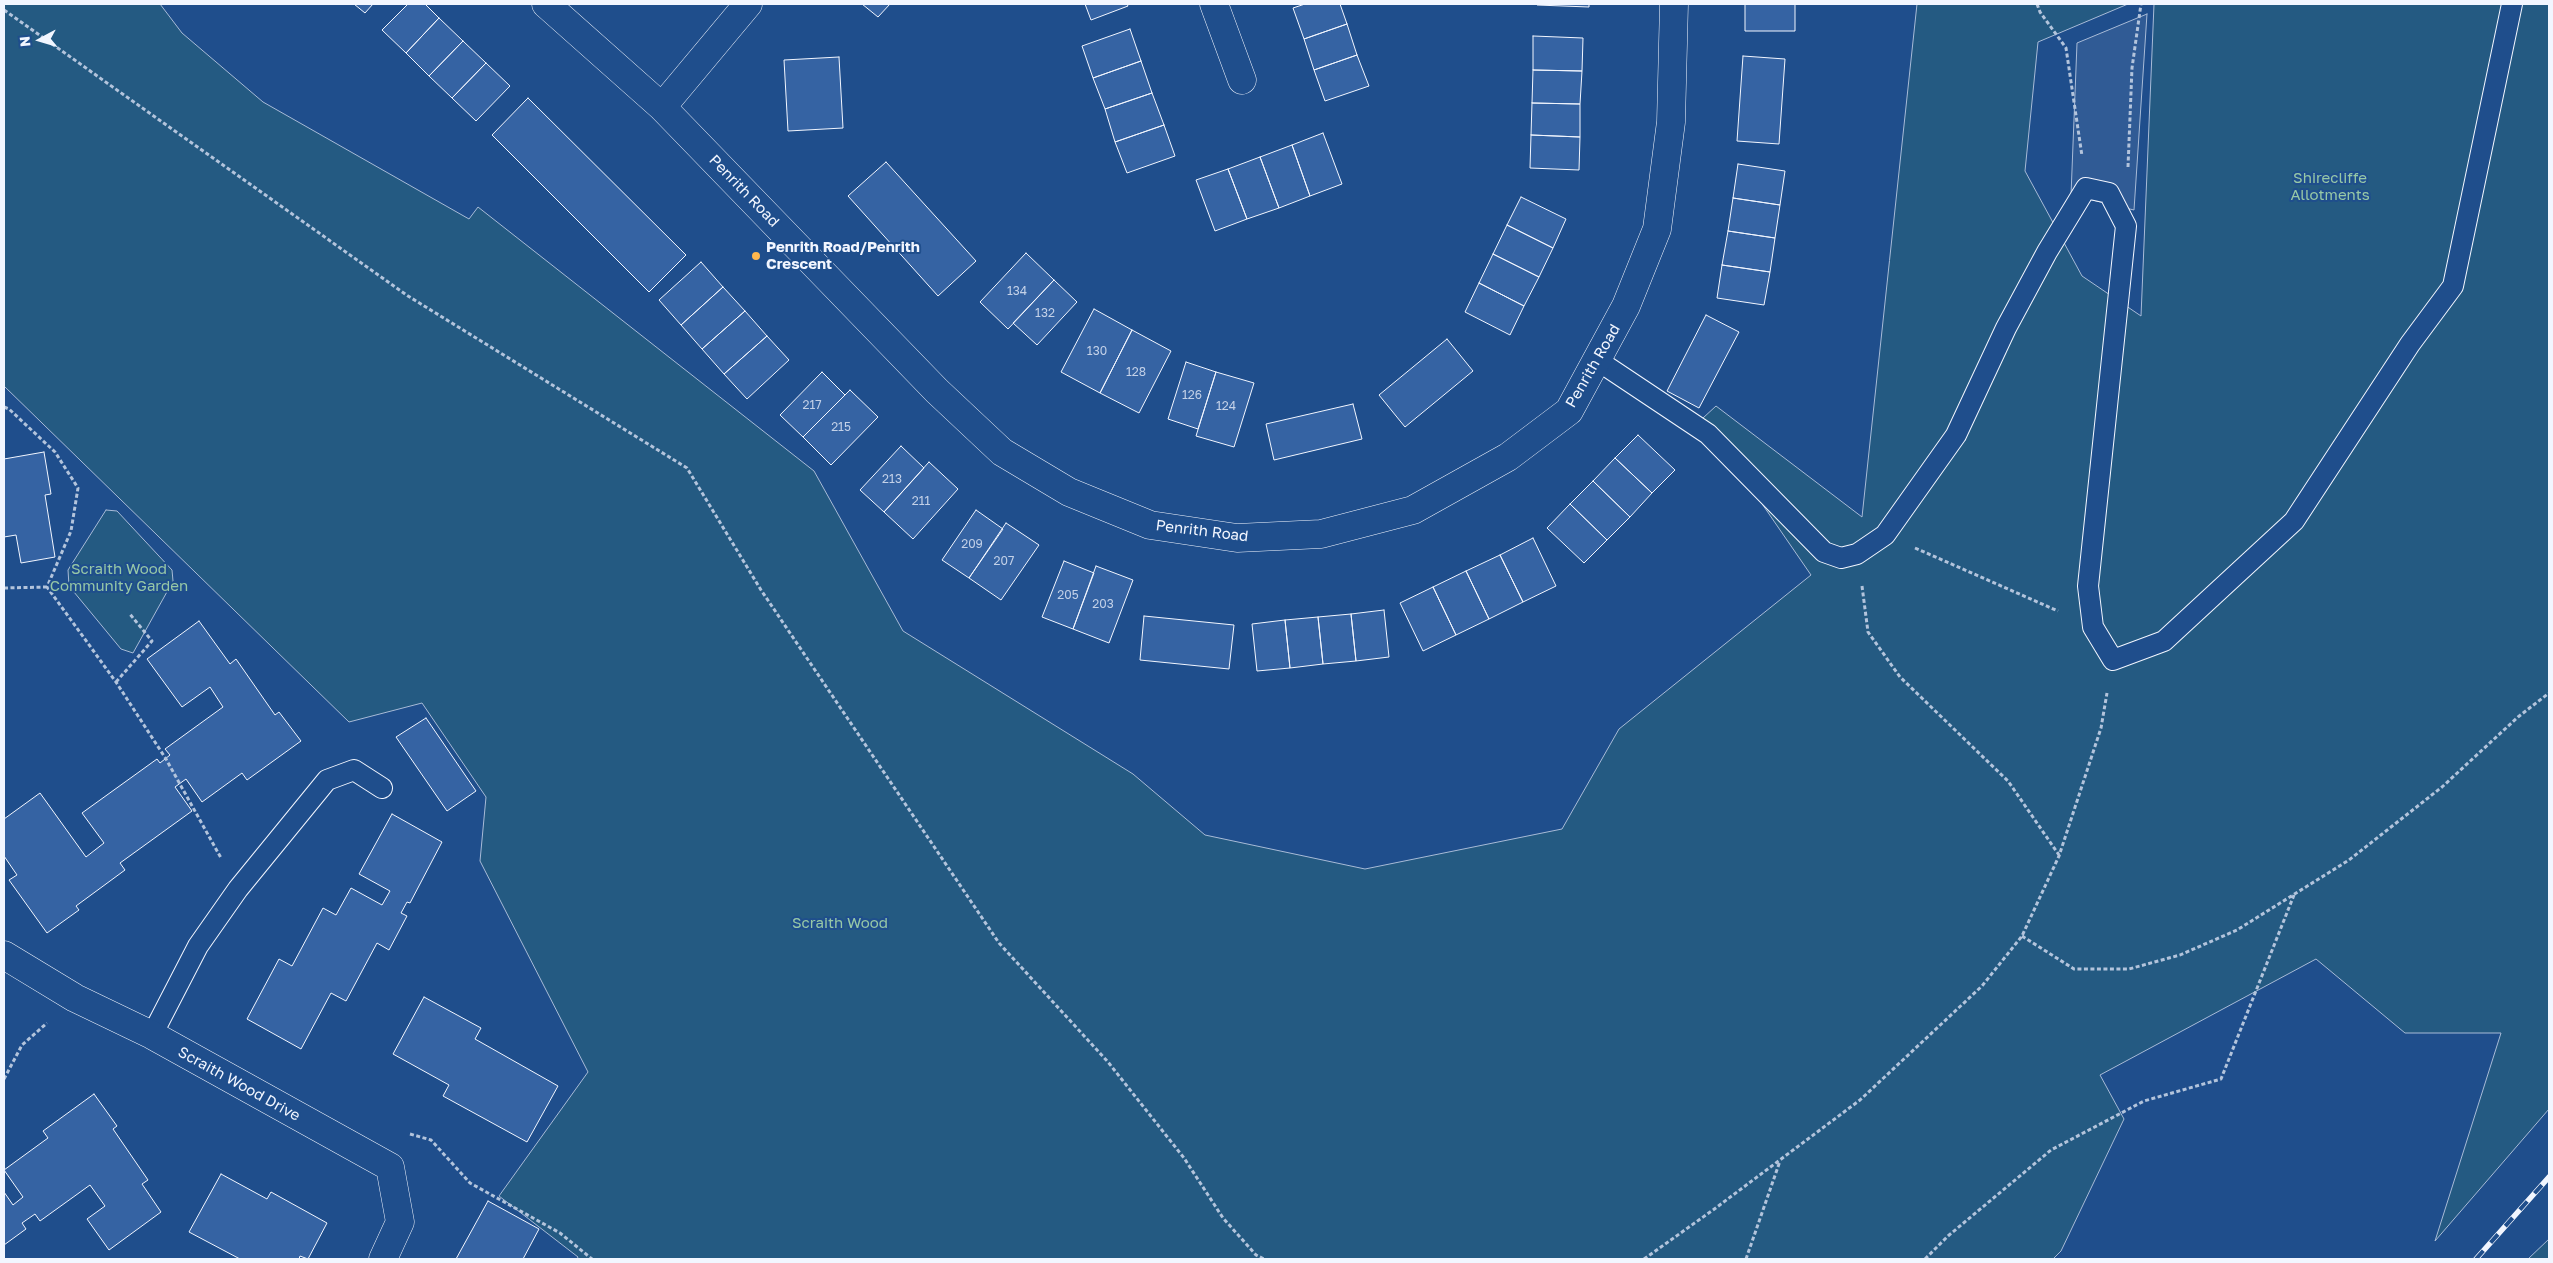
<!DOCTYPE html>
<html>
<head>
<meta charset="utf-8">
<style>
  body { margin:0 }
  #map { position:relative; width:2553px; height:1263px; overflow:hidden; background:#1f4e8c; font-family:"Golos Text",sans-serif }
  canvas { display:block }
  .frame { position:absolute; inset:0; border:5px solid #f2f6ff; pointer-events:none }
  .north { position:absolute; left:15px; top:15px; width:50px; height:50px; -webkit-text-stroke:4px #1f4e8c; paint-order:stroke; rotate:264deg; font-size:14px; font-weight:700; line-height:20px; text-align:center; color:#f2f6ff }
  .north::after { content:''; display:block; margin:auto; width:18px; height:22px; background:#f2f6ff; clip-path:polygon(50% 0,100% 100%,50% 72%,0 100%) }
</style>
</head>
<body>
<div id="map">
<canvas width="2553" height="1263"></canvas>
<div class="frame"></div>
<div class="north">N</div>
</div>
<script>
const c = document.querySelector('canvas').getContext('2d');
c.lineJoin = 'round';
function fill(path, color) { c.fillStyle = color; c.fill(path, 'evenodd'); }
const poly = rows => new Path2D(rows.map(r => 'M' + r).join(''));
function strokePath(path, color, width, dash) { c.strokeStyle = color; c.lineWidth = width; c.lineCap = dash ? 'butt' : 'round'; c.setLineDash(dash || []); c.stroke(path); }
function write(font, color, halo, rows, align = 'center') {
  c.font = font + ' "Golos Text",sans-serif'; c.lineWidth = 4; c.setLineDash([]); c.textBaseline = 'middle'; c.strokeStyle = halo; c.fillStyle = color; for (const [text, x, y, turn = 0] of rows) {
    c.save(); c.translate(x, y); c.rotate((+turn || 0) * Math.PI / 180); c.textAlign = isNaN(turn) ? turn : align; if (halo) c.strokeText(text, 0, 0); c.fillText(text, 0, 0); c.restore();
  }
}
const green = poly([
  [4,4,160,4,182,33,263,102,469,219,478,207,814,471,903,631,1133,774,1205,835,1365,869,1562,829,1619,729,1811,575,1703,418,1716,406,1862,517,1917,4,2128,4,2038,42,2025,171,2082,276,2141,316,2154,4,2549,4,2549,1109,2435,1241,2501,1033,2405,1033,2316,959,2100,1075,2124,1119,2061,1251,2053,1259,577,1259,578,1257,499,1196,588,1072,480,861,486,797,422,703,349,722,4,386,4,4],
  [106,510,117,511,172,570,173,581,133,653,121,649,69,586,68,570,106,510],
  [2549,1239,2549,1259,2528,1259,2549,1239]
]);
fill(green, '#245a82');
strokePath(green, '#a8bbd7', 1);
const parking = poly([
  [2147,14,2134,210,2071,195,2077,43,2147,14]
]);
fill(parking, '#305b95');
strokePath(parking, '#a8bbd7', 1);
const building = poly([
  [354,4,373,4,365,13,354,4],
  [408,4,425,4,439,18,406,53,382,30,408,4],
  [862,4,890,4,878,17,862,4],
  [1085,4,1127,4,1128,6,1091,20,1085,4],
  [1305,4,1340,4,1347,24,1304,39,1293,8,1305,4],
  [1538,4,1589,4,1589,7,1537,5,1538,4],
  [1745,4,1795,4,1795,31,1745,31,1745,4],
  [439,18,463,41,429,76,406,53,439,18],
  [1347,24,1357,55,1314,70,1304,39,1347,24],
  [1130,29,1141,61,1093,78,1082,46,1130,29],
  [1533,36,1583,38,1582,71,1533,70,1533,36],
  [463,41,486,63,452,98,429,76,463,41],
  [1357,55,1369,86,1325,101,1314,70,1357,55],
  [1743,56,1785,59,1779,144,1737,141,1743,56],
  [839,57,843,128,788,131,784,60,839,57],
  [1141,61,1152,93,1105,109,1093,78,1141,61],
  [486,63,510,86,476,121,452,98,486,63],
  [1533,70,1582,71,1580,104,1532,103,1533,70],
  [1152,93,1164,125,1115,142,1105,109,1152,93],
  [528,98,686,255,649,292,492,135,528,98],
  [1532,103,1580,104,1580,137,1531,135,1532,103],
  [1164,125,1175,156,1127,173,1115,142,1164,125],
  [1323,133,1342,184,1310,196,1292,145,1323,133],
  [1531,135,1580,137,1579,170,1530,168,1531,135],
  [1292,145,1310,196,1279,208,1260,157,1292,145],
  [1260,157,1279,208,1247,219,1228,169,1260,157],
  [886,162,976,261,938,296,848,196,886,162],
  [1738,164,1785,171,1780,205,1733,198,1738,164],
  [1228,169,1247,219,1215,231,1196,180,1228,169],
  [1521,197,1566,219,1553,248,1507,225,1521,197],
  [1733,198,1780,205,1775,238,1728,231,1733,198],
  [1507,225,1553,248,1539,277,1493,254,1507,225],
  [1728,231,1775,238,1770,272,1722,265,1728,231],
  [1026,253,1054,280,1008,329,980,302,1026,253],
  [1493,254,1539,277,1524,306,1479,283,1493,254],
  [701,262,723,287,681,325,659,300,701,262],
  [1722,265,1770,272,1764,305,1717,298,1722,265],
  [1054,280,1077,302,1037,345,1013,323,1054,280],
  [1479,283,1524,306,1510,335,1465,312,1479,283],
  [723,287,745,311,702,349,681,325,723,287],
  [1094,309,1132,330,1100,393,1061,372,1094,309],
  [745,311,767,336,724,374,702,349,745,311],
  [1706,315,1739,332,1699,408,1667,391,1706,315],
  [1132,330,1171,351,1139,413,1100,393,1132,330],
  [767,336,789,360,747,399,724,374,767,336],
  [1447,339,1473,371,1405,427,1379,395,1447,339],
  [1186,362,1216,372,1198,429,1168,419,1186,362],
  [822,372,845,395,803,437,780,415,822,372],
  [1216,372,1254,383,1234,447,1196,436,1216,372],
  [850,390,878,417,831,465,803,437,850,390],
  [1353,404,1362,439,1274,460,1266,424,1353,404],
  [1638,435,1675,470,1652,493,1615,458,1638,435],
  [901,446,924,468,884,512,860,490,901,446],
  [44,452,51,494,45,495,55,557,21,563,16,535,4,537,4,459,44,452],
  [1615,458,1652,493,1630,517,1593,481,1615,458],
  [929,462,958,489,913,539,884,512,929,462],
  [1593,481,1630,517,1607,540,1570,504,1593,481],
  [1570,504,1607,540,1584,563,1547,528,1570,504],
  [976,510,1003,529,969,578,942,560,976,510],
  [1006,523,1039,545,1001,600,969,578,1006,523],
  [1533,538,1556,586,1523,602,1500,555,1533,538],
  [1500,555,1523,602,1489,619,1466,571,1500,555],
  [1064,561,1094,573,1073,629,1042,617,1064,561],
  [1096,566,1133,580,1109,643,1073,629,1096,566],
  [1466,571,1489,619,1456,635,1433,587,1466,571],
  [1433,587,1456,635,1423,651,1400,603,1433,587],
  [1384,610,1389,657,1356,661,1351,614,1384,610],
  [1351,614,1356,661,1323,664,1318,617,1351,614],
  [1144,616,1234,625,1229,669,1140,660,1144,616],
  [1318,617,1323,664,1290,668,1285,620,1318,617],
  [1285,620,1290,668,1257,671,1252,624,1285,620],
  [199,621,230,664,236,659,275,715,279,712,301,741,247,780,242,773,202,802,186,779,175,787,192,811,120,863,125,870,76,906,79,910,47,933,9,880,17,875,4,856,4,819,40,793,86,857,104,843,82,813,157,759,160,763,170,755,165,749,223,707,210,687,182,707,147,659,199,621],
  [426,718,476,791,447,811,396,737,426,718],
  [392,814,442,842,410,903,407,902,401,913,407,916,389,950,377,943,346,1001,331,993,301,1049,247,1019,279,959,292,966,323,908,336,915,351,888,382,905,390,891,359,874,392,814],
  [424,997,481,1028,475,1039,558,1086,527,1142,443,1096,449,1085,393,1054,424,997],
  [94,1094,117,1126,113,1129,148,1180,142,1184,161,1212,109,1250,87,1219,105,1206,90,1185,40,1221,35,1214,22,1223,26,1229,4,1245,4,1192,13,1205,23,1197,4,1170,48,1138,43,1131,94,1094],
  [221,1174,267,1199,271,1192,327,1223,308,1259,300,1256,299,1259,240,1259,189,1232,221,1174],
  [488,1201,539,1229,523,1259,456,1259,488,1201]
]);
fill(building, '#3563a3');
strokePath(building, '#f2f6ff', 1);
const service = poly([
  [1597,360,1708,434,1824,552,1841,558,1857,554,1885,535,1956,435,2006,328,2047,252,2086,188,2109,193,2126,226,2088,586,2093,627,2113,660,2164,641,2294,521,2410,344,2453,286,2512,4],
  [152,1035,198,946,238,889,327,780,354,770,382,788]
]);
const minor = poly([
  [546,4,662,107,937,391,1002,452,1069,492,1150,525,1237,538,1321,534,1413,510,1508,457,1569,411,1626,306,1657,229,1671,122,1674,4],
  [1214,4,1242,80],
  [662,107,748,4],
  [4,955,75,998,152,1035,390,1167,400,1222,383,1259]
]);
strokePath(service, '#f2f6ff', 22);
strokePath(minor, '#f2f6ff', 29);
strokePath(poly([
  [2037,4,2040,12,2066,48,2082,156],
  [4,10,408,296,687,468,761,590,999,943,1108,1062,1184,1158,1223,1218,1256,1255,1264,1259],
  [2128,167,2132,68,2141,4],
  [4,407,9,409,55,452,78,488,71,531,47,587,116,682,166,759,221,858],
  [1915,548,2058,611],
  [1862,586,1868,632,1900,677,2008,781,2059,855],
  [4,588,47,587],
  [116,682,152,641,129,613],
  [2022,936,2074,969,2129,969,2180,955,2237,930,2349,860,2442,787,2518,717,2549,693],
  [4,1079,22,1045,47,1023],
  [410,1134,431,1140,470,1183,560,1233,592,1259],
  [1644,1259,1713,1210,1860,1100,1982,986,2022,936,2059,856,2101,728,2107,693],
  [1746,1259,1780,1161],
  [1925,1259,1948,1236,2051,1150,2144,1101,2221,1079,2294,895]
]), '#b3c4dc', 3, [4, 2.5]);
strokePath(service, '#1f4e8c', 20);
strokePath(minor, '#1f4e8c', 28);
const rail = poly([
  [2476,1259,2549,1177]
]);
strokePath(rail, '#f2f6ff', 5.5);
strokePath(rail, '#1f4e8c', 4, [11]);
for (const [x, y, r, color] of [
  [756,256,5,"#ffb74d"]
]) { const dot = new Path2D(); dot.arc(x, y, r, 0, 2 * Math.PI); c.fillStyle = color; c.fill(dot); strokePath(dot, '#1f4e8c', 2); }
write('12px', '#c3d1e8', null, [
  ["134",1017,291],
  ["132",1045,313],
  ["130",1097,351],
  ["128",1136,372],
  ["126",1192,395],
  ["217",812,405],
  ["124",1226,406],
  ["215",841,427],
  ["213",892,479],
  ["211",921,501],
  ["209",972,544],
  ["207",1004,561],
  ["205",1068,595],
  ["203",1103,604]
]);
write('15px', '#97c8a6', '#1f4e8c', [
  ["Shirecliffe",2330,178],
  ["Allotments",2330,195],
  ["Scraith Wood",119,569],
  ["Community Garden",119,586],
  ["Scraith Wood",840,923]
]);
write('15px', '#f2f6ff', '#1f4e8c', [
  ["Penrith Road",744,191,46],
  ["Penrith Road",1593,366,-60],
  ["Penrith Road",1202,531,7],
  ["Scraith Wood Drive",239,1084,29]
]);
write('bold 15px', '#f2f6ff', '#1f4e8c', [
  ["Penrith Road/Penrith",766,247],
  ["Crescent",766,264]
], 'left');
</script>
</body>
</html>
